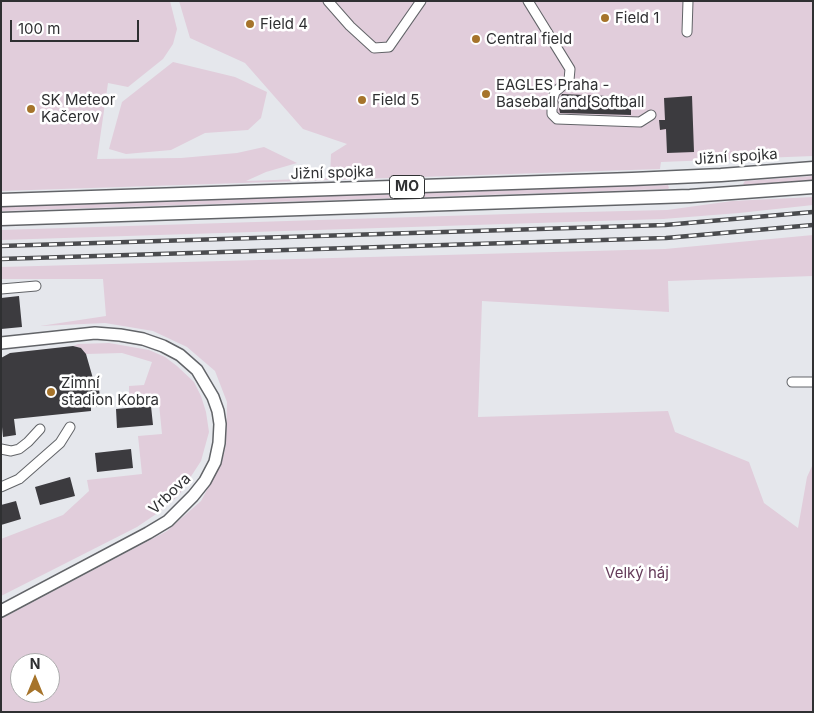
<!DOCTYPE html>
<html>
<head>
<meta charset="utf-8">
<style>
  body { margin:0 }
  #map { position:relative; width:814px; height:713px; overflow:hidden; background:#e5e7ec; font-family:Inter,sans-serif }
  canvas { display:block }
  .frame { position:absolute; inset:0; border:2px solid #2f3032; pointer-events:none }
  .north { position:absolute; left:10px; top:653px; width:50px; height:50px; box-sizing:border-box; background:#fff; border:1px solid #acacad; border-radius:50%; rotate:0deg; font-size:14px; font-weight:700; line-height:20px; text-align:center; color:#2f3032 }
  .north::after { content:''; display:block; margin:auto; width:18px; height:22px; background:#a6742b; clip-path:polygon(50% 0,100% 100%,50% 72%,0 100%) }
  .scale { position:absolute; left:10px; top:20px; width:129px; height:22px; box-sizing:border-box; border:2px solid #2f3032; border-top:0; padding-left:6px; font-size:15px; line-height:18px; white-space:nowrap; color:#2f3032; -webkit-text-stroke:4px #fff; paint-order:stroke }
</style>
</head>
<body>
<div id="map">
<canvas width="814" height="713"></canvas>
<div class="frame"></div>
<div class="north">N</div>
<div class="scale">100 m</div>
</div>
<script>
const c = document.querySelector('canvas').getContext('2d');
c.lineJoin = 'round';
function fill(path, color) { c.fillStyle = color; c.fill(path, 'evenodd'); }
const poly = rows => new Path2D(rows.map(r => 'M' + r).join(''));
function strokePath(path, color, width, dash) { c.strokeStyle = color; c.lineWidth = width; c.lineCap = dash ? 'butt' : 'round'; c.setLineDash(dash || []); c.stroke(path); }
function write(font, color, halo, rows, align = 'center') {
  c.font = font + ' Inter,sans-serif'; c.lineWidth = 5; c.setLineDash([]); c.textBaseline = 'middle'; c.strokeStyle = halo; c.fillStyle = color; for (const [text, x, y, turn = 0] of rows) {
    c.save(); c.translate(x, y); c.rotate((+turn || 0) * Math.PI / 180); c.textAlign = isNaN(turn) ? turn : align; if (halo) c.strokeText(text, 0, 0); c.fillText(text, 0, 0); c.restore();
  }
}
fill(poly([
  [1,1,170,1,177,29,173,44,163,59,128,87,108,83,97,159,181,158,237,153,264,147,297,163,266,172,246,181,330,178,331,154,347,144,303,129,245,63,190,38,179,1,813,1,813,156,661,162,660,169,1,191],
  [173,62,235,77,267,92,261,118,248,130,205,133,171,150,126,154,109,149,122,102],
  [813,176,813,180,745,185,743,184,745,181],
  [668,185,669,188,668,189,1,211,1,207],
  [813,197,813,205,739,213,663,219,1,240,1,230,542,213,667,210,732,201],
  [813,235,813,276,668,281,669,312,482,301,478,417,668,411,675,432,749,462,764,503,798,528,807,477,813,464,813,712,1,712,1,619,167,531,201,501,222,462,226,445,227,402,215,371,187,347,153,331,105,323,40,326,106,316,103,279,1,279,1,267,665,249],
  [20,663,50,663,50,693,20,693],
  [109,343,149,350,165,357,177,366,194,382,201,396,206,412,209,432,201,461,179,495,165,508,137,527,1,596,1,539,63,515,89,491,87,480,142,474,138,436,162,434,158,394,129,398,129,386,144,385,152,362,122,353,86,354,81,348,73,346,78,344]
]), '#e1cddb');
fill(poly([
  [562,94,631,97,631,115,560,113,558,103],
  [692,96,694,152,667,153,666,129,660,130,659,120,665,120,664,98],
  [19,296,22,327,1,329,1,298],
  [73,346,81,348,86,354,96,389,99,389,101,406,91,407,91,411,14,419,16,435,3,437,1,417,1,358,10,353],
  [151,406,153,425,117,428,116,409],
  [131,449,133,468,97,472,95,453],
  [70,477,75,496,40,505,35,487],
  [16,501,21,519,1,525,1,505]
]), '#3c3b3f');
const minor = poly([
  [328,1,350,26,374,48,389,47,421,1],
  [528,1,570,69,569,80,555,92,552,102,552,114,557,119,640,122,651,115],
  [687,32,688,1],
  [1,289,36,286],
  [792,382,813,382],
  [1,449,11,451,19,449,28,442,40,429],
  [1,487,19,479,60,443,70,427]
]);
const major = poly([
  [1,343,95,333,120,335,143,339,163,346,180,355,197,370,213,397,218,411,220,424,219,443,215,462,205,481,193,496,168,521,148,533,1,611]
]);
const highway = poly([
  [1,200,632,179,721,175,813,168],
  [1,219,690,196,813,187]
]);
strokePath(minor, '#626468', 11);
strokePath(major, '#626468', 14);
strokePath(highway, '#626468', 15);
strokePath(minor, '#fff', 9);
strokePath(major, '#fff', 11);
strokePath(highway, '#fff', 12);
const rail = poly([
  [1,246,665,225,813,212],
  [1,259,666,238,813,225]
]);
strokePath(rail, '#4b4c4f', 4.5);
strokePath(rail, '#fff', 2.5, [8]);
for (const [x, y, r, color] of [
  [605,18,5,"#a6742b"],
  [250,24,5,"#a6742b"],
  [476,39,5,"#a6742b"],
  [486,94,5,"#a6742b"],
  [362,100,5,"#a6742b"],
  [31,109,5,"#a6742b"],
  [51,392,5,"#a6742b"]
]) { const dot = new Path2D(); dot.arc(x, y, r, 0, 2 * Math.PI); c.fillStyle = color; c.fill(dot); strokePath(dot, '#fff', 2); }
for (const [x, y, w] of [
  [407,187,35]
]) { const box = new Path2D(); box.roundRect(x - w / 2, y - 11.5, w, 23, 4); c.fillStyle = '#fff'; c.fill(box); strokePath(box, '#2f3032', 1); }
write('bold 14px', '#2f3032', null, [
  ["MO",407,187]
]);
write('15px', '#2f3032', '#fff', [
  ["Field 1",615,18],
  ["Field 4",260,24],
  ["Central field",486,39],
  ["EAGLES Praha -",496,85],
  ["Baseball and Softball",496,102],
  ["SK Meteor",41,100],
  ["Kačerov",41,117],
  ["Field 5",372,100],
  ["Zimní",61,383],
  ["stadion Kobra",61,400]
], 'left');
write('15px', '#2f3032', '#fff', [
  ["Jižní spojka",736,157,-4],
  ["Jižní spojka",332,173,-2],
  ["Vrbova",170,494,-44]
]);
write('15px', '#643b59', '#fff', [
  ["Velký háj",637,573]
]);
</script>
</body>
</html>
